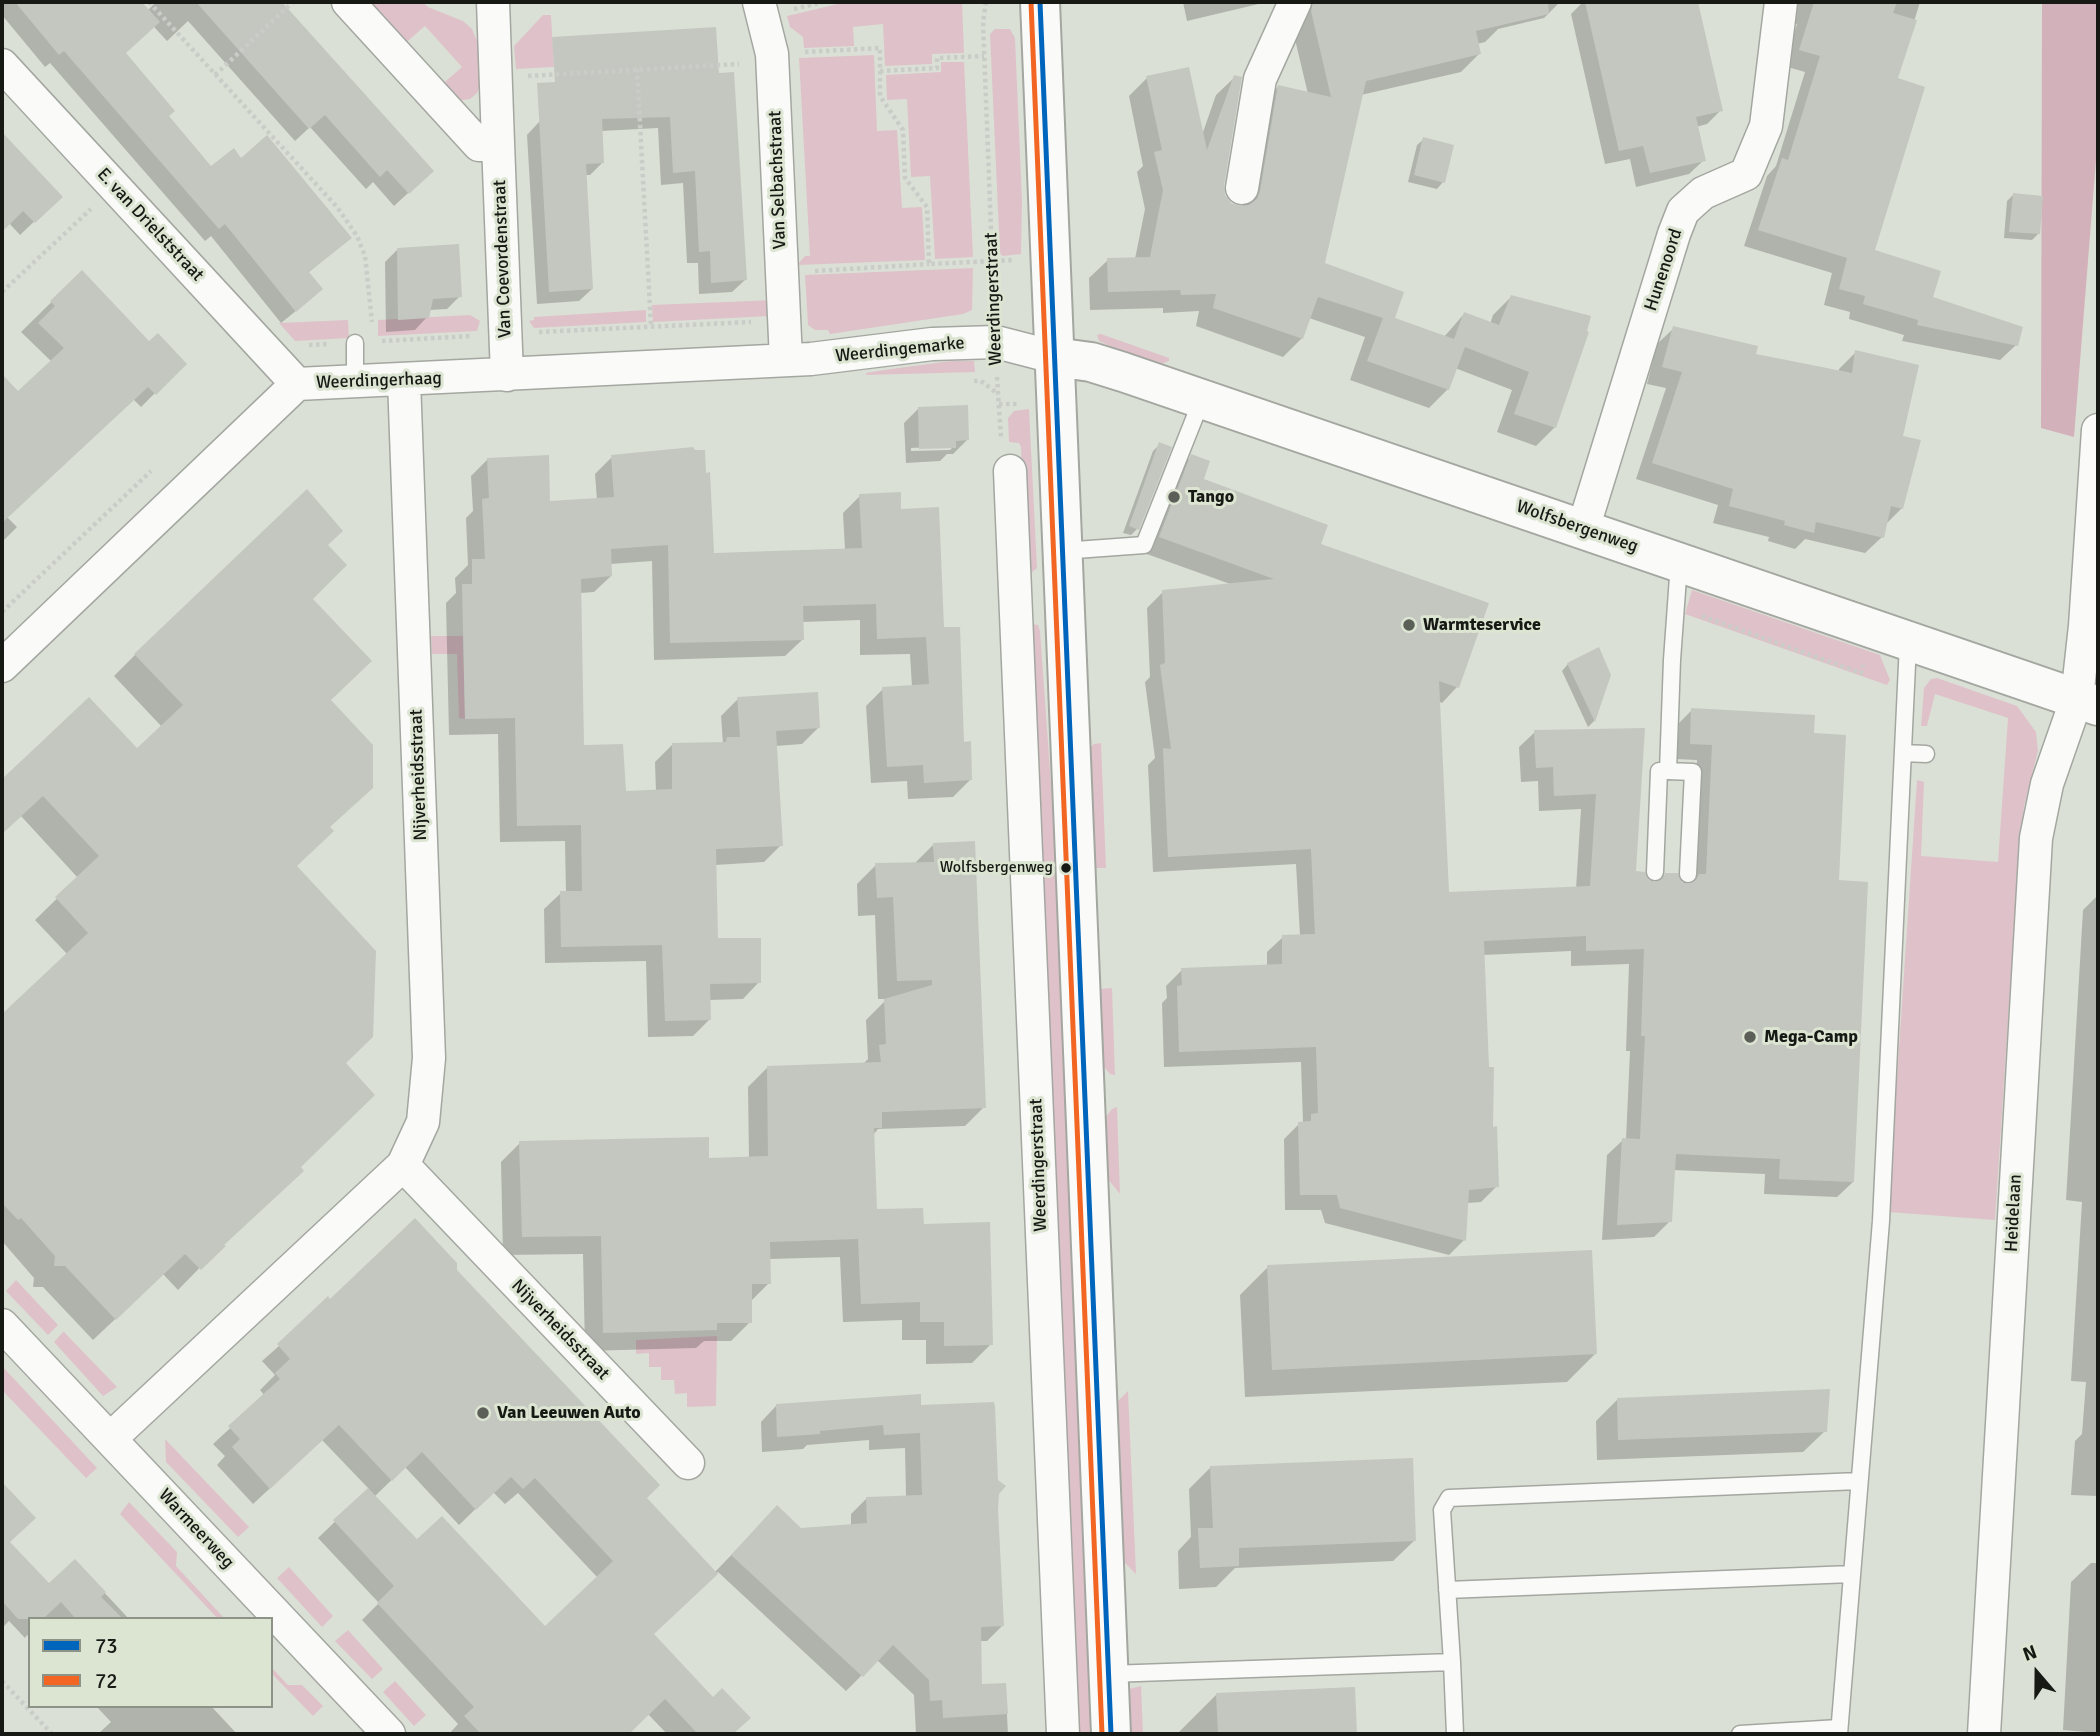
<!DOCTYPE html>
<html>
<head>
<meta charset="utf-8">
<style>
  body { margin:0 }
  #map { position:relative; width:2100px; height:1736px; overflow:hidden; background:#dbe0d6; font-family:Signika,sans-serif }
  canvas { display:block }
  .frame { position:absolute; inset:0; border:4px solid #171a14; pointer-events:none }
  .legend { position:absolute; left:28px; top:1617px; width:245px; height:91px; box-sizing:border-box; background:#dce4d2; border:2px solid #8d9386; margin:0; padding:9px 12px; list-style:none; font-size:21px; color:#171a14 }
  .legend li { display:flex; align-items:center; gap:14px; height:35px }
  .legend b { width:35px; border:2px solid #8d9386 }
  .north { position:absolute; left:2002px; top:1638px; width:70px; height:70px; -webkit-text-stroke:5px #dce4d2; paint-order:stroke; rotate:340deg; font-size:19px; font-weight:700; line-height:28px; text-align:center; color:#171a14 }
  .north::after { content:''; display:block; margin:auto; width:24px; height:32px; background:#171a14; clip-path:polygon(50% 0,100% 100%,50% 72%,0 100%) }
</style>
</head>
<body>
<div id="map">
<canvas width="2100" height="1736"></canvas>
<div class="frame"></div>
<ul class="legend">
<li><b style="height:9px;background:#0065bd"></b>73</li>
<li><b style="height:9px;background:#f26522"></b>72</li>
</ul>
<div class="north">N</div>
</div>
<script>
const c = document.querySelector('canvas').getContext('2d');
c.lineJoin = 'round';
function fill(path, color) { c.fillStyle = color; c.fill(path, 'evenodd'); }
const poly = rows => new Path2D(rows.map(r => 'M' + r).join(''));
function strokePath(path, color, width, dash) { c.strokeStyle = color; c.lineWidth = width; c.lineCap = dash ? 'butt' : 'round'; c.setLineDash(dash || []); c.stroke(path); }
function write(font, color, halo, rows, align = 'center') {
  c.font = font + ' Signika,sans-serif'; c.lineWidth = 6; c.setLineDash([]); c.textBaseline = 'middle'; c.strokeStyle = halo; c.fillStyle = color; for (const [text, x, y, turn = 0] of rows) {
    c.save(); c.translate(x, y); c.rotate((+turn || 0) * Math.PI / 180); c.textAlign = isNaN(turn) ? turn : align; if (halo) c.strokeText(text, 0, 0); c.fillText(text, 0, 0); c.restore();
  }
}
fill(poly([
  [369,2,422,2,428,7,463,21,472,29,479,45,481,83,477,93,470,99,457,101,439,87,462,67,425,26,402,46,365,6],
  [846,2,962,2,964,53,932,54,932,64,885,66,883,24,853,27,854,46,804,48,803,37,790,27,787,16],
  [543,15,551,15,554,66,718,58,516,69,514,46],
  [995,29,1010,29,1015,38,1022,201,1021,254,1003,256,1000,254,990,34],
  [874,55,877,131,897,130,902,208,922,207,925,260,797,265,805,256,810,256,799,58],
  [941,62,964,62,973,257,935,259,930,176,911,177,907,99,887,100,886,75,941,72],
  [973,268,972,310,963,314,830,334,828,330,815,330,808,325,805,275],
  [775,300,770,316,653,322,652,305],
  [646,310,646,322,534,328,529,321,534,320,534,317],
  [470,315,480,321,477,331,378,336,378,320],
  [348,320,349,338,295,341,279,323],
  [1101,334,1169,358,1169,361,1159,365,1131,356,1099,341,1097,335],
  [951,361,974,361,975,372,866,375,866,373,884,370],
  [1029,409,1037,568,1031,573,1026,569,1021,447,1019,443,1009,442,1008,418,1014,411],
  [1692,590,1880,655,1890,680,1887,685,1685,614],
  [1032,624,1038,625,1040,631,1054,826,1093,1734,1075,1734],
  [431,636,463,636,465,719,459,718,457,654,432,654],
  [1937,678,2017,706,2036,732,2038,751,2024,806,2018,865,1995,1220,1888,1212,1917,780,1924,782,1921,856,1998,862,2008,718,1935,694,1927,726,1921,726,1924,688,1931,679],
  [1101,743,1106,868,1095,868,1090,747,1094,744],
  [1112,988,1115,1075,1110,1074,1103,1066,1099,989],
  [1117,1107,1120,1194,1107,1178,1105,1118,1112,1109],
  [16,1280,58,1325,48,1335,6,1291],
  [64,1331,64,1332,117,1387,103,1396,54,1342],
  [717,1336,716,1406,687,1407,687,1393,675,1394,674,1380,661,1380,661,1367,649,1367,649,1353,636,1354,636,1340],
  [2,1366,97,1468,86,1478,2,1390],
  [1128,1391,1136,1574,1124,1562,1117,1402],
  [165,1439,249,1527,238,1537,166,1462],
  [129,1502,177,1552,176,1566,225,1619,218,1619,120,1514],
  [289,1567,333,1616,322,1627,277,1578],
  [348,1630,383,1669,372,1679,335,1641],
  [271,1667,288,1685,302,1685,323,1706,313,1716,271,1673],
  [395,1681,426,1715,414,1726,383,1692],
  [1141,1686,1143,1734,1130,1734,1129,1689]
]), '#dfc2c9');
fill(poly([
  [2042,2,2098,2,2098,135,2074,437,2041,428]
]), '#d3b1ba');
fill(poly([
  [2,2,71,2,211,168,241,161,349,238,308,273,307,302,281,323,211,236,205,241,50,63,45,67,2,15],
  [156,2,279,2,432,171,394,206,373,182,366,189,310,127,295,141,188,21,167,41,143,15],
  [1183,2,1267,2,1187,21],
  [1290,2,1560,2,1544,18,1498,29,1485,42,1477,44,1479,54,1461,72,1361,95,1323,264,1393,319,1444,337,1464,314,1490,324,1493,315,1511,297,1555,427,1536,446,1497,432,1512,390,1455,368,1448,389,1429,408,1350,380,1365,337,1309,318,1302,338,1283,357,1196,326,1199,311,1163,313,1163,308,1090,310,1089,278,1108,260,1135,259,1145,209,1137,172,1143,166,1129,96,1147,78,1202,135,1216,95,1235,77,1222,186,1223,196,1229,203,1243,207,1260,105,1278,87,1308,94,1293,31],
  [1583,2,1696,2,1721,110,1707,124,1696,127,1704,160,1689,174,1636,187,1630,159,1605,164,1571,14],
  [1792,2,1920,2,1896,80,1872,251,1931,298,2016,345,2000,360,1902,341,1904,335,1849,319,1850,312,1824,305,1832,273,1744,246,1767,176,1776,166,1805,72,1784,66,1797,24,1786,21],
  [717,75,745,280,732,292,699,294,698,263,687,263,683,183,661,185,658,128,601,131,603,162,590,175,585,175,592,289,579,301,537,304,527,135,539,122],
  [2,135,60,197,20,235,9,223,2,230],
  [1424,139,1443,182,1437,189,1408,182,1417,145],
  [2013,195,2039,233,2032,240,2004,238,2007,201],
  [398,249,460,296,447,309,429,310,427,317,415,330,386,332,385,262],
  [82,272,149,343,184,364,141,407,133,399,7,517,17,527,2,542,2,400,14,389,18,394,52,362,21,332],
  [1674,328,1754,356,1839,372,1839,369,1856,352,1901,437,1902,508,1885,525,1882,537,1865,553,1805,539,1795,549,1768,541,1769,537,1713,523,1718,505,1636,479,1666,388,1647,384,1657,344],
  [918,409,967,440,953,454,947,454,940,461,906,463,904,423],
  [954,446,950,450,911,451,911,448],
  [1160,444,1137,529,1131,535,1123,533,1153,451],
  [1192,456,1202,480,1319,545,1457,687,1442,703,1438,701,1447,894,1576,889,1581,809,1539,811,1538,781,1521,782,1519,747,1535,732,1643,730,1634,873,1648,882,1657,883,1666,874,1681,884,1691,884,1697,760,1675,759,1676,726,1692,710,1812,735,1838,882,1853,1182,1837,1197,1764,1194,1765,1174,1673,1170,1670,1221,1654,1237,1602,1240,1607,1155,1623,1140,1626,1140,1630,1051,1626,1051,1629,964,1571,966,1571,951,1483,955,1491,1129,1497,1186,1481,1202,1467,1203,1464,1240,1449,1255,1325,1223,1321,1210,1285,1210,1284,1139,1299,1124,1303,1123,1301,1062,1164,1067,1162,1003,1167,998,1166,986,1182,970,1267,966,1267,952,1283,937,1300,936,1296,864,1153,872,1148,765,1155,758,1145,682,1150,677,1147,608,1163,592,1233,585,1144,553,1176,472],
  [612,457,712,555,845,550,843,513,860,496,900,510,943,629,970,780,953,797,908,799,907,781,871,783,866,706,883,689,912,687,910,654,860,655,860,620,802,622,802,640,785,656,654,660,652,561,610,564,611,576,594,592,580,593,583,747,624,793,656,792,655,762,672,745,723,744,721,716,738,699,819,727,802,744,775,746,781,845,764,862,715,865,716,940,759,982,743,999,709,1000,710,1019,693,1036,648,1037,646,961,545,963,544,909,561,893,566,893,565,841,500,842,498,734,449,735,446,603,456,593,455,578,468,565,466,518,473,511,471,476,488,459,549,503,597,500,595,474],
  [326,546,310,599,329,700,322,832,295,867,344,1064,298,1167,178,1290,163,1274,93,1340,43,1287,33,1287,34,1278,2,1241,2,1016,68,955,35,920,78,878,21,816,2,833,2,781,89,699,137,751,162,727,114,676,135,655],
  [1568,664,1609,675,1594,721,1588,727,1562,671],
  [933,845,984,1107,965,1126,878,1129,873,1135,875,1211,922,1226,991,1344,972,1363,926,1364,926,1340,902,1340,902,1320,843,1322,840,1257,769,1259,769,1283,750,1302,750,1322,731,1341,704,1341,696,1348,585,1351,583,1254,503,1255,501,1162,520,1143,708,1160,749,1158,748,1087,767,1068,863,1064,868,1059,866,1020,887,999,878,999,875,915,858,916,857,884,876,865,914,864],
  [2097,896,2098,896,2098,1496,2071,1495,2075,1441,2082,1434,2086,1382,2071,1381,2082,1202,2066,1200,2083,910],
  [1268,1267,1595,1354,1567,1382,1245,1397,1240,1295],
  [456,1271,645,1498,714,1573,762,1523,800,1529,851,1526,851,1514,866,1499,906,1497,905,1448,869,1450,869,1440,807,1445,803,1449,762,1452,761,1422,776,1406,920,1407,997,1493,1002,1626,987,1641,979,1641,981,1686,1006,1696,1008,1734,916,1734,914,1695,877,1660,846,1691,718,1572,652,1635,713,1699,748,1718,732,1734,667,1734,648,1714,627,1734,449,1734,458,1724,362,1620,379,1603,318,1538,369,1489,322,1440,253,1504,217,1465,225,1456,213,1444,265,1396,260,1390,275,1375,262,1361,330,1301],
  [405,1467,459,1525,493,1492,505,1504,518,1493,598,1578,545,1629,416,1542,374,1497],
  [1617,1400,1825,1431,1803,1452,1597,1460,1596,1421],
  [1211,1467,1415,1540,1393,1561,1235,1568,1216,1587,1179,1589,1178,1551,1191,1537,1189,1489],
  [2,1488,7,1490,8,1542,48,1586,75,1561,129,1619,30,1619,30,1638,27,1635,25,1638,9,1621,2,1628],
  [2091,1563,2098,1563,2098,1733,2063,1730,2071,1582],
  [1353,1689,1355,1734,1177,1734,1217,1694],
  [96,1706,211,1706,237,1734,98,1734,111,1722]
]), '#0003');
fill(poly([
  [15,2,142,2,160,22,126,53,175,111,169,116,211,166,234,148,241,158,267,135,352,238,309,272,323,289,296,312,225,224,219,229,64,51,59,55],
  [196,2,282,2,434,171,409,194,387,170,380,177,325,115,309,129],
  [1313,2,1548,2,1549,14,1476,31,1481,54,1366,81,1325,263,1404,292,1395,318,1454,339,1464,312,1499,325,1511,295,1591,316,1587,331,1589,332,1556,428,1514,414,1529,372,1465,347,1449,390,1367,361,1383,318,1318,297,1303,339,1213,308,1216,294,1181,295,1180,290,1108,292,1107,258,1150,257,1163,190,1154,152,1162,150,1146,76,1189,67,1207,150,1234,75,1242,77,1224,186,1225,195,1231,203,1240,206,1249,205,1257,199,1260,191,1278,85,1331,97,1311,11],
  [1585,2,1698,2,1723,111,1696,117,1706,161,1650,173,1643,146,1619,151],
  [1814,2,1897,2,1893,13,1917,20,1898,78,1925,87,1875,250,1941,271,1933,297,2023,327,2018,346,1917,325,1918,320,1863,304,1865,296,1839,289,1847,258,1758,230,1782,158,1788,160,1820,56,1799,50],
  [716,27,719,73,734,72,747,280,711,283,710,251,699,252,695,171,673,173,670,117,602,119,604,163,586,164,593,289,549,292,537,83,555,82,552,37],
  [2,132,63,197,35,223,23,211,2,232],
  [1423,137,1454,145,1445,183,1414,175],
  [2013,193,2043,196,2040,234,2009,232],
  [459,244,462,297,433,299,429,318,398,320,397,248],
  [82,270,149,341,158,333,187,364,156,395,148,387,2,523,2,374,18,391,64,348,38,323,55,306,50,301],
  [1673,326,1758,346,1756,354,1852,373,1855,350,1919,365,1903,436,1921,440,1903,509,1891,506,1884,538,1816,522,1814,533,1784,525,1785,521,1729,506,1733,489,1652,463,1682,372,1662,367],
  [968,405,969,440,956,441,956,448,919,449,918,407],
  [1159,442,1172,447,1139,530,1129,526],
  [693,447,695,450,705,450,706,473,710,472,714,553,862,548,859,494,901,492,901,509,939,507,944,627,960,627,964,742,971,741,972,780,924,783,923,765,887,767,882,687,929,684,926,637,877,639,876,604,803,606,804,640,670,643,668,545,611,549,612,576,581,579,584,745,623,744,626,791,672,789,672,743,726,742,727,737,740,737,737,697,818,692,820,728,776,731,783,846,716,849,718,938,761,938,761,983,710,984,711,1020,665,1021,662,945,561,947,560,891,582,891,581,825,517,826,515,718,465,719,462,584,472,584,472,559,485,559,482,499,489,498,487,458,549,455,550,501,614,497,611,455],
  [1191,454,1210,461,1204,479,1328,525,1321,544,1489,603,1459,688,1439,681,1449,892,1590,886,1596,794,1554,796,1553,767,1536,768,1534,730,1645,728,1636,871,1645,872,1649,880,1655,882,1663,878,1665,873,1678,873,1682,882,1688,884,1696,880,1699,874,1706,874,1712,745,1690,744,1691,708,1815,715,1814,733,1846,735,1839,880,1868,882,1854,1182,1779,1179,1780,1159,1676,1154,1672,1222,1617,1225,1622,1138,1640,1139,1645,1036,1641,1036,1644,949,1586,951,1586,936,1484,941,1489,1067,1494,1067,1493,1127,1497,1126,1499,1187,1469,1190,1466,1241,1340,1208,1337,1195,1300,1195,1298,1122,1311,1121,1311,1114,1318,1113,1316,1047,1179,1052,1177,986,1182,985,1181,968,1282,964,1282,935,1315,934,1311,849,1168,857,1163,748,1171,749,1160,665,1165,663,1162,590,1274,579,1159,537],
  [307,489,343,531,328,545,347,565,313,599,372,661,331,700,373,745,373,788,330,827,334,831,297,866,376,951,373,1037,346,1063,375,1095,301,1167,304,1171,224,1245,226,1246,201,1270,185,1254,116,1320,65,1266,54,1266,55,1256,21,1218,18,1220,2,1203,2,1014,88,933,55,897,99,856,43,796,2,834,2,779,89,697,137,748,183,705,134,654],
  [1599,647,1611,675,1595,722,1567,663],
  [975,841,986,1108,882,1112,882,1128,874,1128,877,1209,923,1208,924,1224,990,1222,993,1345,944,1346,944,1322,920,1322,920,1302,861,1304,858,1239,770,1242,771,1284,752,1284,752,1323,717,1323,717,1330,603,1333,601,1236,522,1237,519,1141,709,1137,709,1158,768,1156,767,1066,881,1062,879,1045,886,1044,884,999,932,985,932,980,897,981,893,897,877,898,875,863,934,862,933,843],
  [415,1218,457,1263,457,1270,660,1485,647,1498,718,1574,654,1634,713,1697,722,1688,751,1718,733,1734,698,1734,665,1699,629,1734,481,1734,464,1716,474,1707,377,1603,394,1586,333,1520,368,1488,417,1539,442,1516,545,1626,613,1561,535,1478,523,1489,511,1477,476,1510,422,1452,392,1481,339,1425,270,1489,232,1447,240,1439,228,1426,280,1379,275,1373,290,1359,277,1344,328,1296,330,1299],
  [1592,1250,1597,1354,1272,1370,1267,1265],
  [1830,1389,1827,1432,1618,1440,1617,1398],
  [921,1394,921,1405,994,1402,995,1407,998,1480,1006,1486,999,1494,998,1509,1004,1626,981,1627,982,1684,1006,1683,1008,1714,943,1718,942,1700,930,1701,929,1680,893,1645,863,1677,731,1555,777,1505,801,1528,867,1523,866,1497,922,1495,920,1433,884,1435,883,1425,820,1431,820,1434,777,1437,776,1404],
  [1413,1458,1416,1541,1239,1548,1239,1566,1200,1568,1198,1528,1213,1528,1210,1466],
  [2,1482,36,1518,10,1542,49,1583,75,1559,106,1592,101,1597,123,1619,76,1619,61,1602,43,1619,18,1619,2,1601],
  [1355,1687,1357,1734,1218,1734,1216,1693]
]), '#c3c7c0');
const lane = poly([
  [355,343,355,382],
  [1062,551,1144,545,1202,399],
  [1679,563,1672,660,1668,771,1693,772,1688,874],
  [1903,753,1926,754],
  [1655,872,1659,771,1668,771],
  [1447,1590,1852,1574],
  [1452,1662,1442,1510,1449,1498,1859,1481],
  [1109,1674,1452,1662,1455,1734],
  [1740,1734,1839,1728],
  [1839,1734,1881,1221,1908,643]
]);
const street = poly([
  [348,2,479,145,498,143,507,375],
  [493,2,498,143],
  [759,2,772,54,786,360],
  [2,65,297,384],
  [1242,188,1260,79,1295,2],
  [1010,471,1063,1734],
  [1583,529,1674,234,1683,211,1703,193,1746,174,1766,126,1781,2],
  [2,666,297,384,811,359,932,344,996,342,1054,357],
  [403,1165,688,1463],
  [2,1325,389,1734],
  [110,1439,403,1165,423,1122,429,1058,404,380],
  [1984,1734,2036,838,2047,784,2077,698,2085,626,2098,430]
]);
const secondary = poly([
  [1040,2,1111,1734],
  [1054,357,1091,362,1123,372,2098,706]
]);
strokePath(lane, '#a3a7a0', 19);
strokePath(street, '#a3a7a0', 35);
strokePath(secondary, '#a3a7a0', 42);
strokePath(poly([
  [149,2,337,207,357,236,365,256,372,322],
  [986,2,983,22,994,308],
  [794,9,823,2],
  [805,52,880,48,880,96,903,130,905,178,927,207,929,264,1014,260],
  [637,69,651,326],
  [880,71,937,68,937,58,984,56],
  [215,75,293,2],
  [528,76,739,64],
  [815,271,929,264],
  [2,292,91,209],
  [539,332,751,322],
  [382,341,471,336],
  [309,345,328,344],
  [997,377,1001,438],
  [974,381,981,381,998,394],
  [999,404,1019,404],
  [2,612,151,471],
  [1702,616,1861,673,1863,665],
  [2,1681,52,1734]
]), '#caccc8', 4.5, [3.5, 3.5]);
strokePath(lane, '#fafaf9', 16);
strokePath(street, '#fafaf9', 32);
strokePath(secondary, '#fafaf9', 38);
strokePath(poly([
  [1040,2,1111,1734]
]), '#0065bd', 5);
strokePath(poly([
  [1031,2,1102,1734]
]), '#f26522', 5);
for (const [x, y, r, color] of [
  [1174,497,7,"#5c5f58"],
  [1409,625,7,"#5c5f58"],
  [1066,868,6,"#171a14"],
  [1750,1037,7,"#5c5f58"],
  [483,1413,7,"#5c5f58"]
]) { const dot = new Path2D(); dot.arc(x, y, r, 0, 2 * Math.PI); c.fillStyle = color; c.fill(dot); strokePath(dot, '#dce4d2', 2.5); }
write('16px', '#171a14', '#dce4d2', [
  ["Wolfsbergenweg",1053,868]
], 'right');
write('18px', '#171a14', '#dce4d2', [
  ["Van Selbachstraat",778,180,-92],
  ["E. van Drielststraat",150,225,47],
  ["Van Coevordenstraat",503,259,-92],
  ["Hunenoord",1664,270,-72],
  ["Weerdingerstraat",994,299,-92],
  ["Weerdingemarke",900,350,-6],
  ["Weerdingerhaag",379,381,-2],
  ["Wolfsbergenweg",1577,527,19],
  ["Nijverheidsstraat",419,775,-92],
  ["Weerdingerstraat",1039,1165,-92],
  ["Heidelaan",2014,1213,-87],
  ["Nijverheidsstraat",560,1330,46],
  ["Warmeerweg",196,1529,47]
]);
write('bold 18px', '#171a14', '#dce4d2', [
  ["Tango",1188,497],
  ["Warmteservice",1423,625],
  ["Mega-Camp",1764,1037],
  ["Van Leeuwen Auto",497,1413]
], 'left');
</script>
</body>
</html>
